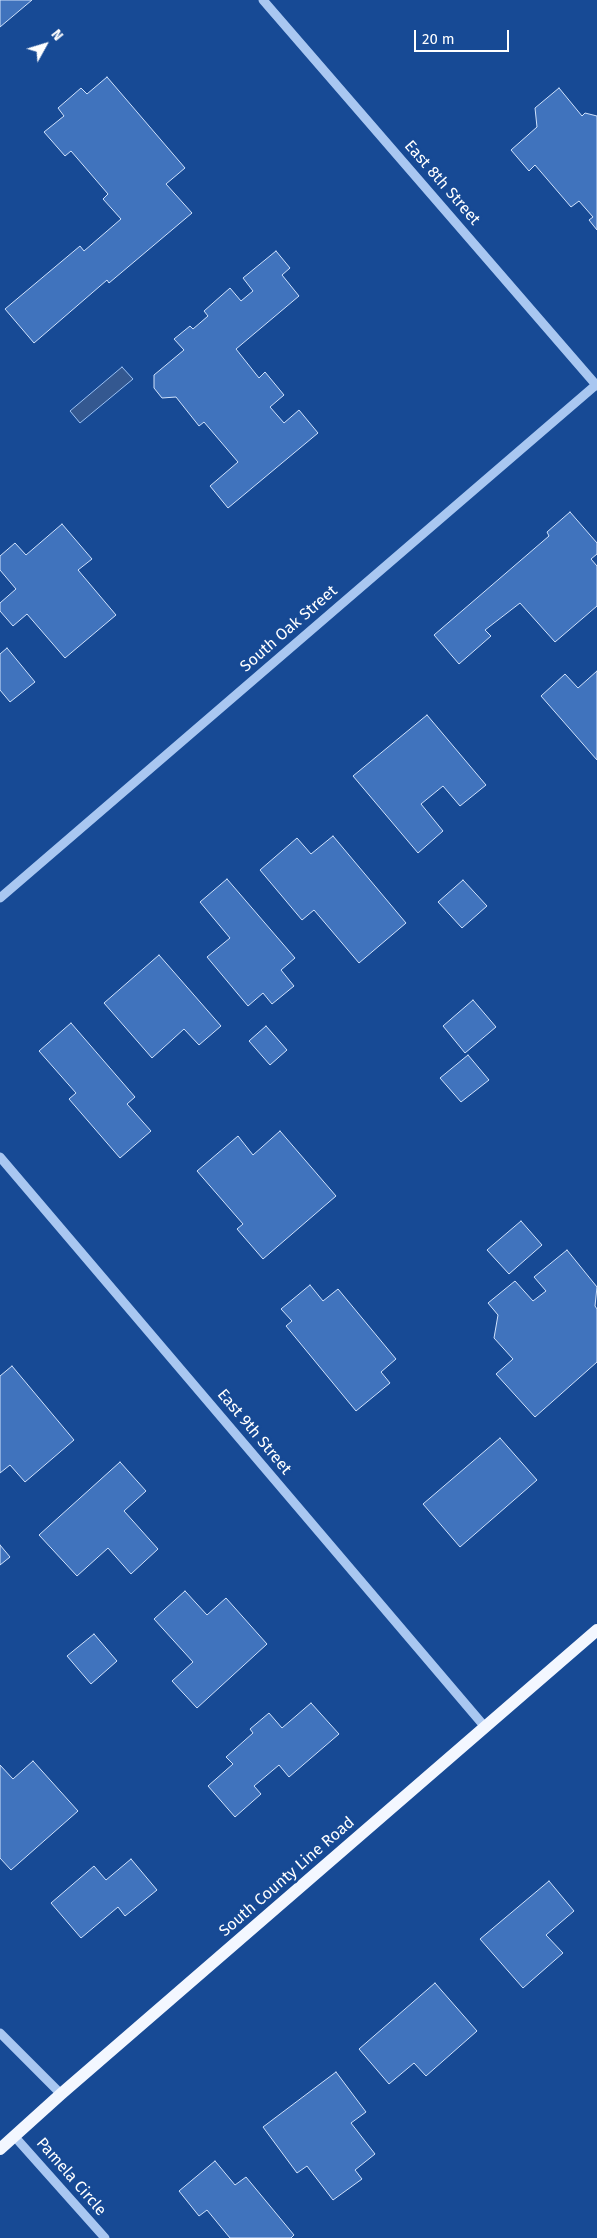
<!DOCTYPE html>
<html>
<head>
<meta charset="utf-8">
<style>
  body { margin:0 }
  #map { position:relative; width:597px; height:2238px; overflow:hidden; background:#174a95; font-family:"Fira Sans",sans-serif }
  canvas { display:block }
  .north { position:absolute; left:20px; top:20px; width:50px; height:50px; -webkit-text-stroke:4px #174a95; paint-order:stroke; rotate:51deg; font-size:14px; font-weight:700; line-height:20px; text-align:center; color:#fff }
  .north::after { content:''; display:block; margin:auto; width:18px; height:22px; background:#fff; clip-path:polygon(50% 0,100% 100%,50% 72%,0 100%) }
  .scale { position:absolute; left:414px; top:30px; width:95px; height:22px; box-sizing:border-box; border:2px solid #fff; border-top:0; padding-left:6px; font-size:15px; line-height:18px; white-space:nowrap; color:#fff; -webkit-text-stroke:4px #174a95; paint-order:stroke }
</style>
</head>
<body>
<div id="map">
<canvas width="597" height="2238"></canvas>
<div class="north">N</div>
<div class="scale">20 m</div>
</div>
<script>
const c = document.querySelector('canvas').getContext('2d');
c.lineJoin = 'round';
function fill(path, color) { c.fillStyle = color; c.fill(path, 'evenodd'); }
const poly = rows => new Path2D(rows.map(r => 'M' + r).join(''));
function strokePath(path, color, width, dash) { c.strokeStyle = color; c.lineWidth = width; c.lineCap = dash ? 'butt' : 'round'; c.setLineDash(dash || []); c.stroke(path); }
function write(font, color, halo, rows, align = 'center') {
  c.font = font + ' "Fira Sans",sans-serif'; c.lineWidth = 5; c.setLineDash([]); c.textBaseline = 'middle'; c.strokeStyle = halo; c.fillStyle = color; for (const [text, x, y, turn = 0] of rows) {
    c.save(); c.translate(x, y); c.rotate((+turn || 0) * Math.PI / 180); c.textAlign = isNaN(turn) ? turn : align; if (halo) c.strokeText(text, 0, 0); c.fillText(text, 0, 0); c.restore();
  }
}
const water = poly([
  [122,367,133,379,80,423,70,411,122,367]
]);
fill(water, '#345890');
strokePath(water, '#9bc1f3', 1);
const building = poly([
  [0,0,32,0,0,27,0,0],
  [107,77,185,168,166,184,192,213,109,283,107,280,34,343,5,309,80,246,84,251,121,219,103,199,108,194,71,151,65,156,44,132,64,116,58,108,81,88,87,94,107,77],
  [559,88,582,116,585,113,597,116,597,230,589,220,593,217,579,201,571,207,535,165,529,171,511,150,537,127,535,108,559,88],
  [276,251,290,268,282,275,299,296,236,349,259,378,265,372,284,395,270,407,284,423,299,410,318,433,228,508,210,486,238,462,204,422,199,426,176,397,162,398,154,388,154,375,184,350,174,339,190,326,193,329,208,316,204,311,230,288,241,301,253,291,243,278,276,251],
  [570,512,597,543,597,554,591,559,597,566,597,606,555,642,520,603,485,630,491,636,459,664,434,635,549,536,547,532,570,512],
  [62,524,92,559,78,570,116,615,65,658,27,614,13,626,0,611,0,603,16,589,0,570,0,556,15,543,26,555,62,524],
  [7,648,35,682,10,702,0,690,0,654,7,648],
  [597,671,597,760,541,696,565,674,578,688,597,671],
  [427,715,486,785,460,806,443,786,421,804,443,831,418,853,353,776,427,715],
  [333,836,406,923,359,963,314,910,302,920,260,870,297,838,311,854,333,836],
  [227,879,295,958,281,970,294,986,272,1004,263,993,248,1006,207,957,230,938,200,902,227,879],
  [463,880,487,906,462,928,438,902,463,880],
  [159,955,221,1026,199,1045,184,1029,152,1058,104,1003,159,955],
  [473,1000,496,1027,465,1053,443,1026,473,1000],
  [71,1023,135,1097,127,1104,151,1131,120,1158,69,1099,76,1093,39,1051,71,1023],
  [266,1026,287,1050,270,1065,249,1041,266,1026],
  [468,1055,489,1080,461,1102,440,1078,468,1055],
  [280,1131,336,1196,263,1259,237,1229,243,1224,197,1171,238,1136,253,1155,280,1131],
  [521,1221,542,1245,509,1274,487,1250,521,1221],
  [567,1250,597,1287,595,1306,597,1309,597,1362,535,1417,496,1374,513,1359,494,1338,498,1315,488,1303,515,1281,533,1301,546,1291,534,1277,567,1250],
  [310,1285,323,1301,338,1289,396,1359,381,1372,390,1383,356,1411,286,1326,292,1321,281,1309,310,1285],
  [12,1366,74,1440,25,1482,10,1465,0,1473,0,1376,12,1366],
  [500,1438,537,1480,460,1547,423,1504,500,1438],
  [120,1462,146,1491,124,1511,158,1549,131,1574,108,1548,77,1576,39,1535,120,1462],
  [0,1545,10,1557,0,1565,0,1545],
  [185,1591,207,1615,226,1598,267,1644,197,1708,172,1681,193,1662,154,1619,185,1591],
  [94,1634,117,1661,91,1684,67,1656,94,1634],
  [311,1703,339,1734,289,1777,279,1765,254,1786,261,1794,235,1817,208,1786,233,1764,226,1757,253,1733,250,1729,269,1713,282,1728,311,1703],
  [33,1761,78,1811,11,1870,0,1858,0,1765,13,1779,33,1761],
  [131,1859,157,1890,125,1916,118,1907,81,1938,51,1903,94,1866,106,1880,131,1859],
  [549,1881,574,1911,546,1935,563,1953,523,1988,480,1939,549,1881],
  [435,1983,477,2031,426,2076,414,2063,389,2084,359,2049,435,1983],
  [336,2072,366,2112,351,2123,375,2154,355,2170,362,2179,333,2200,307,2166,297,2173,263,2127,336,2072],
  [215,2161,235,2185,246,2177,294,2235,291,2238,230,2238,207,2210,199,2216,179,2191,215,2161]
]);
fill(building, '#4073bd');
strokePath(building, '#d0e2fc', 1);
strokePath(poly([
  [263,0,597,386],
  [0,898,597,384],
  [0,1157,485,1727],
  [0,2033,61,2094],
  [15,2137,105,2238]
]), '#a9c7f1', 9);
strokePath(poly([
  [0,2149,61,2094,597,1630]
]), '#f3f7ff', 12);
write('16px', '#fff', '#174a95', [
  ["East 8th Street",442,183,49],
  ["South Oak Street",289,629,-41],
  ["East 9th Street",254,1432,50],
  ["South County Line Road",287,1877,-41],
  ["Pamela Circle",71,2177,49]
]);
</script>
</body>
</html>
